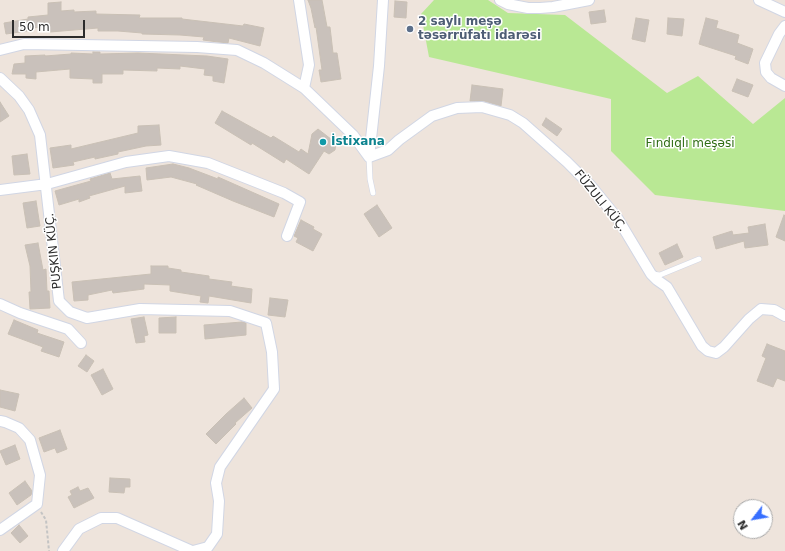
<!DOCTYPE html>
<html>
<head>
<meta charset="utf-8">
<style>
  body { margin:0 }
  #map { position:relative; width:785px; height:551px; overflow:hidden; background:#eee4dc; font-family:"DejaVu Sans",sans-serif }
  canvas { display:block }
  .north { position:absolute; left:733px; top:499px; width:40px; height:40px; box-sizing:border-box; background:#fff; border:1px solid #aaa; border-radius:50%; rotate:239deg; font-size:11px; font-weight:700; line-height:16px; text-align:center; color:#2b2b2b }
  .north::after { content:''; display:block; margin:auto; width:14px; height:18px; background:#376fff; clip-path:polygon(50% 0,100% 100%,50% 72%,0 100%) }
  .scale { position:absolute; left:12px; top:20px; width:73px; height:18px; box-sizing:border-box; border:2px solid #2b2b2b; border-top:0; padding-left:5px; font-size:12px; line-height:14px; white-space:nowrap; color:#2b2b2b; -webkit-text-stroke:3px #fff; paint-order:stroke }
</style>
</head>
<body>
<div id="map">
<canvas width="785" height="551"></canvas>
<div class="north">N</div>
<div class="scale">50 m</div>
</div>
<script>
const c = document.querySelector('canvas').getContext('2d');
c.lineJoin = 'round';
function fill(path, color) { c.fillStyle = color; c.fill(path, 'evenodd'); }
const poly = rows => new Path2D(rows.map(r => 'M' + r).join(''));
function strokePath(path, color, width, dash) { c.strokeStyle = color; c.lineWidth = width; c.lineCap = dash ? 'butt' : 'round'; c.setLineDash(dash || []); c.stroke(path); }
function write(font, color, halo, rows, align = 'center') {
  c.font = font + ' "DejaVu Sans",sans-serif'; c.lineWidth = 3; c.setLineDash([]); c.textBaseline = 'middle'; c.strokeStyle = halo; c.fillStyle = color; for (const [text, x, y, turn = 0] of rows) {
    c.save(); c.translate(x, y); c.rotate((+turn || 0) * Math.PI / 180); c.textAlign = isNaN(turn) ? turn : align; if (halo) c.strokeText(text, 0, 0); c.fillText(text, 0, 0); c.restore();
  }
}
fill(poly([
  [434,0,488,0,508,13,565,15,667,93,698,76,753,124,785,98,785,211,655,195,611,151,611,99,429,57,421,14]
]), '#b9e894');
const building = poly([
  [308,0,322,0,327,27,330,27,333,53,337,53,341,79,321,82,319,70,322,70,316,27,315,28,311,8,308,0],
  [395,1,407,2,406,18,394,17,395,1],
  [61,2,61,11,74,10,74,12,96,11,96,14,140,15,139,18,182,18,182,19,243,26,244,24,264,28,260,46,229,38,228,43,218,42,203,40,204,37,180,35,142,34,142,33,118,31,98,31,98,28,50,32,49,27,27,28,27,31,6,34,4,23,28,19,28,17,48,15,48,3,61,2],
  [604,10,606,22,591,24,589,12,604,10],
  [636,18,649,20,645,42,632,39,636,18],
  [668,18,684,19,682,36,667,34,668,18],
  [706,18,718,21,716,28,739,35,737,43,753,49,748,64,735,59,736,56,699,44,706,18],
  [93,52,100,52,100,54,138,53,207,56,228,59,224,83,213,81,213,76,204,75,205,69,180,66,180,69,157,68,157,71,123,70,123,74,102,74,102,83,93,83,93,79,70,78,70,69,36,72,36,79,26,78,26,74,12,74,14,64,25,63,25,56,45,55,45,56,71,54,71,53,93,54,93,52],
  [737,79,753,85,748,97,732,91,737,79],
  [472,85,503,89,501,106,484,101,470,101,472,85],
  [0,102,9,116,0,122,0,102],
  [222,111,271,138,273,136,299,152,301,149,308,154,312,134,318,129,336,143,335,150,329,154,324,151,309,174,286,159,284,163,252,143,251,145,215,123,222,111],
  [546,118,562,129,557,136,542,125,546,118],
  [159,125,161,145,146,146,118,152,118,154,95,159,95,157,73,162,74,165,53,168,50,148,71,145,71,149,138,133,138,126,159,125],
  [27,154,30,174,14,175,12,156,27,154],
  [173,164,189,168,218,179,218,177,279,204,274,217,233,201,196,185,197,184,171,177,147,180,146,168,173,164],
  [110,173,112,179,140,176,142,191,125,193,125,186,89,196,90,198,79,202,79,199,59,205,55,191,91,181,90,179,110,173],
  [36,201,40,226,27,228,23,203,36,201],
  [377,205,392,228,379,237,364,214,377,205],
  [784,215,785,216,785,241,776,237,784,215],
  [301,220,314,227,313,229,322,234,313,251,296,242,298,238,294,236,301,220],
  [765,224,768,245,745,248,744,241,716,249,713,237,732,231,733,235,749,233,748,227,765,224],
  [38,243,43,270,46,269,47,291,49,291,50,308,30,309,29,292,31,292,30,266,25,245,38,243],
  [677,244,683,257,665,265,659,253,677,244],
  [151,266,168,266,168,268,181,270,181,272,209,276,209,279,232,282,231,286,252,289,251,303,209,296,208,303,200,302,201,296,170,291,170,285,144,284,144,289,113,293,112,290,88,295,88,300,74,301,72,282,151,274,151,266],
  [270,298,288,300,285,317,268,315,270,298],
  [144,317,148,335,144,336,145,342,136,343,131,319,144,317],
  [176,317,176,333,159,333,159,318,176,317],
  [14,320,38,330,37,333,64,342,59,357,41,351,43,347,8,334,14,320],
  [242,322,246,323,246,335,205,339,204,325,242,322],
  [767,344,785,351,785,381,777,378,773,387,757,381,766,358,762,356,767,344],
  [86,355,94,361,87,372,78,366,86,355],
  [103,369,113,389,102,395,91,375,103,369],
  [0,390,19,394,15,411,0,407,0,390],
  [244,398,252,408,235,423,236,424,216,444,206,434,226,414,244,398],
  [60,430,67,449,57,453,55,448,44,452,39,438,60,430],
  [15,445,20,459,6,465,0,451,15,445],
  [110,478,130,479,130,487,125,487,124,493,109,492,110,478],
  [25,481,32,491,31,495,17,505,9,493,25,481],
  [78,487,80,491,88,488,94,498,74,508,68,497,72,495,70,491,78,487],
  [19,525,28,536,20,543,11,533,19,525]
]);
fill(building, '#c9c1bb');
strokePath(building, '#c9c0b5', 1);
const lane = poly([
  [369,157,370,179,373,193],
  [652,274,660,275,699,259]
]);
const street = poly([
  [299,0,309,65,304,88],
  [500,0,508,4,528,8,540,8,553,7,589,0],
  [759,0,785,12],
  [785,26,779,34,765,63,766,72,771,78,785,86],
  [0,50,24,44,197,47,237,50,264,63,304,88,353,135,369,157],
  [0,78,19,96,29,110,40,135,59,301,70,312,87,318,140,309,230,311,266,323,272,352,274,389,220,467,216,483,219,501,217,534,208,547,193,551],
  [369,157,388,150,399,140,432,116,457,108,482,107,510,115,523,123,567,162,591,186,618,219,651,274,657,280,667,287,702,346,708,351,716,353,724,347,749,319,761,309,774,310,785,316],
  [369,157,379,66,383,0],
  [0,190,47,184,126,162,169,156,208,163,284,193,300,202,287,236],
  [0,304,20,313,68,329,81,343],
  [0,421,5,422,19,428,30,440,40,475,37,504,0,530],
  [63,551,79,529,101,518,117,518,192,551]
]);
strokePath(lane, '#d1d6e4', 6);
strokePath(street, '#d1d6e4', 12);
strokePath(poly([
  [41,512,46,520,49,551]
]), '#c4c4c4', 2, [3, 2]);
strokePath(lane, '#fff', 5);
strokePath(street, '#fff', 10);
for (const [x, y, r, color] of [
  [410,29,4,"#5c6f8a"],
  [323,142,4,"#0f9aa8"]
]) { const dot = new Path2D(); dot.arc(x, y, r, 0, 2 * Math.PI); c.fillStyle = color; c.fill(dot); strokePath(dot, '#fff', 1.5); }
write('bold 12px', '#4e5e75', '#fff', [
  ["2 saylı meşə",418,22],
  ["təsərrüfatı idarəsi",418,36]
], 'left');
write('bold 12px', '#0d838f', '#fff', [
  ["İstixana",331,142]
], 'left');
write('12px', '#306d15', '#fff', [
  ["Fındıqlı meşəsi",690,144]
]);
write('12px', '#2b2b2b', '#fff', [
  ["FÜZULI KÜÇ.",600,201,51],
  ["PUŞKIN KÜÇ.",54,251,-96]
]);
</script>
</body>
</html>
